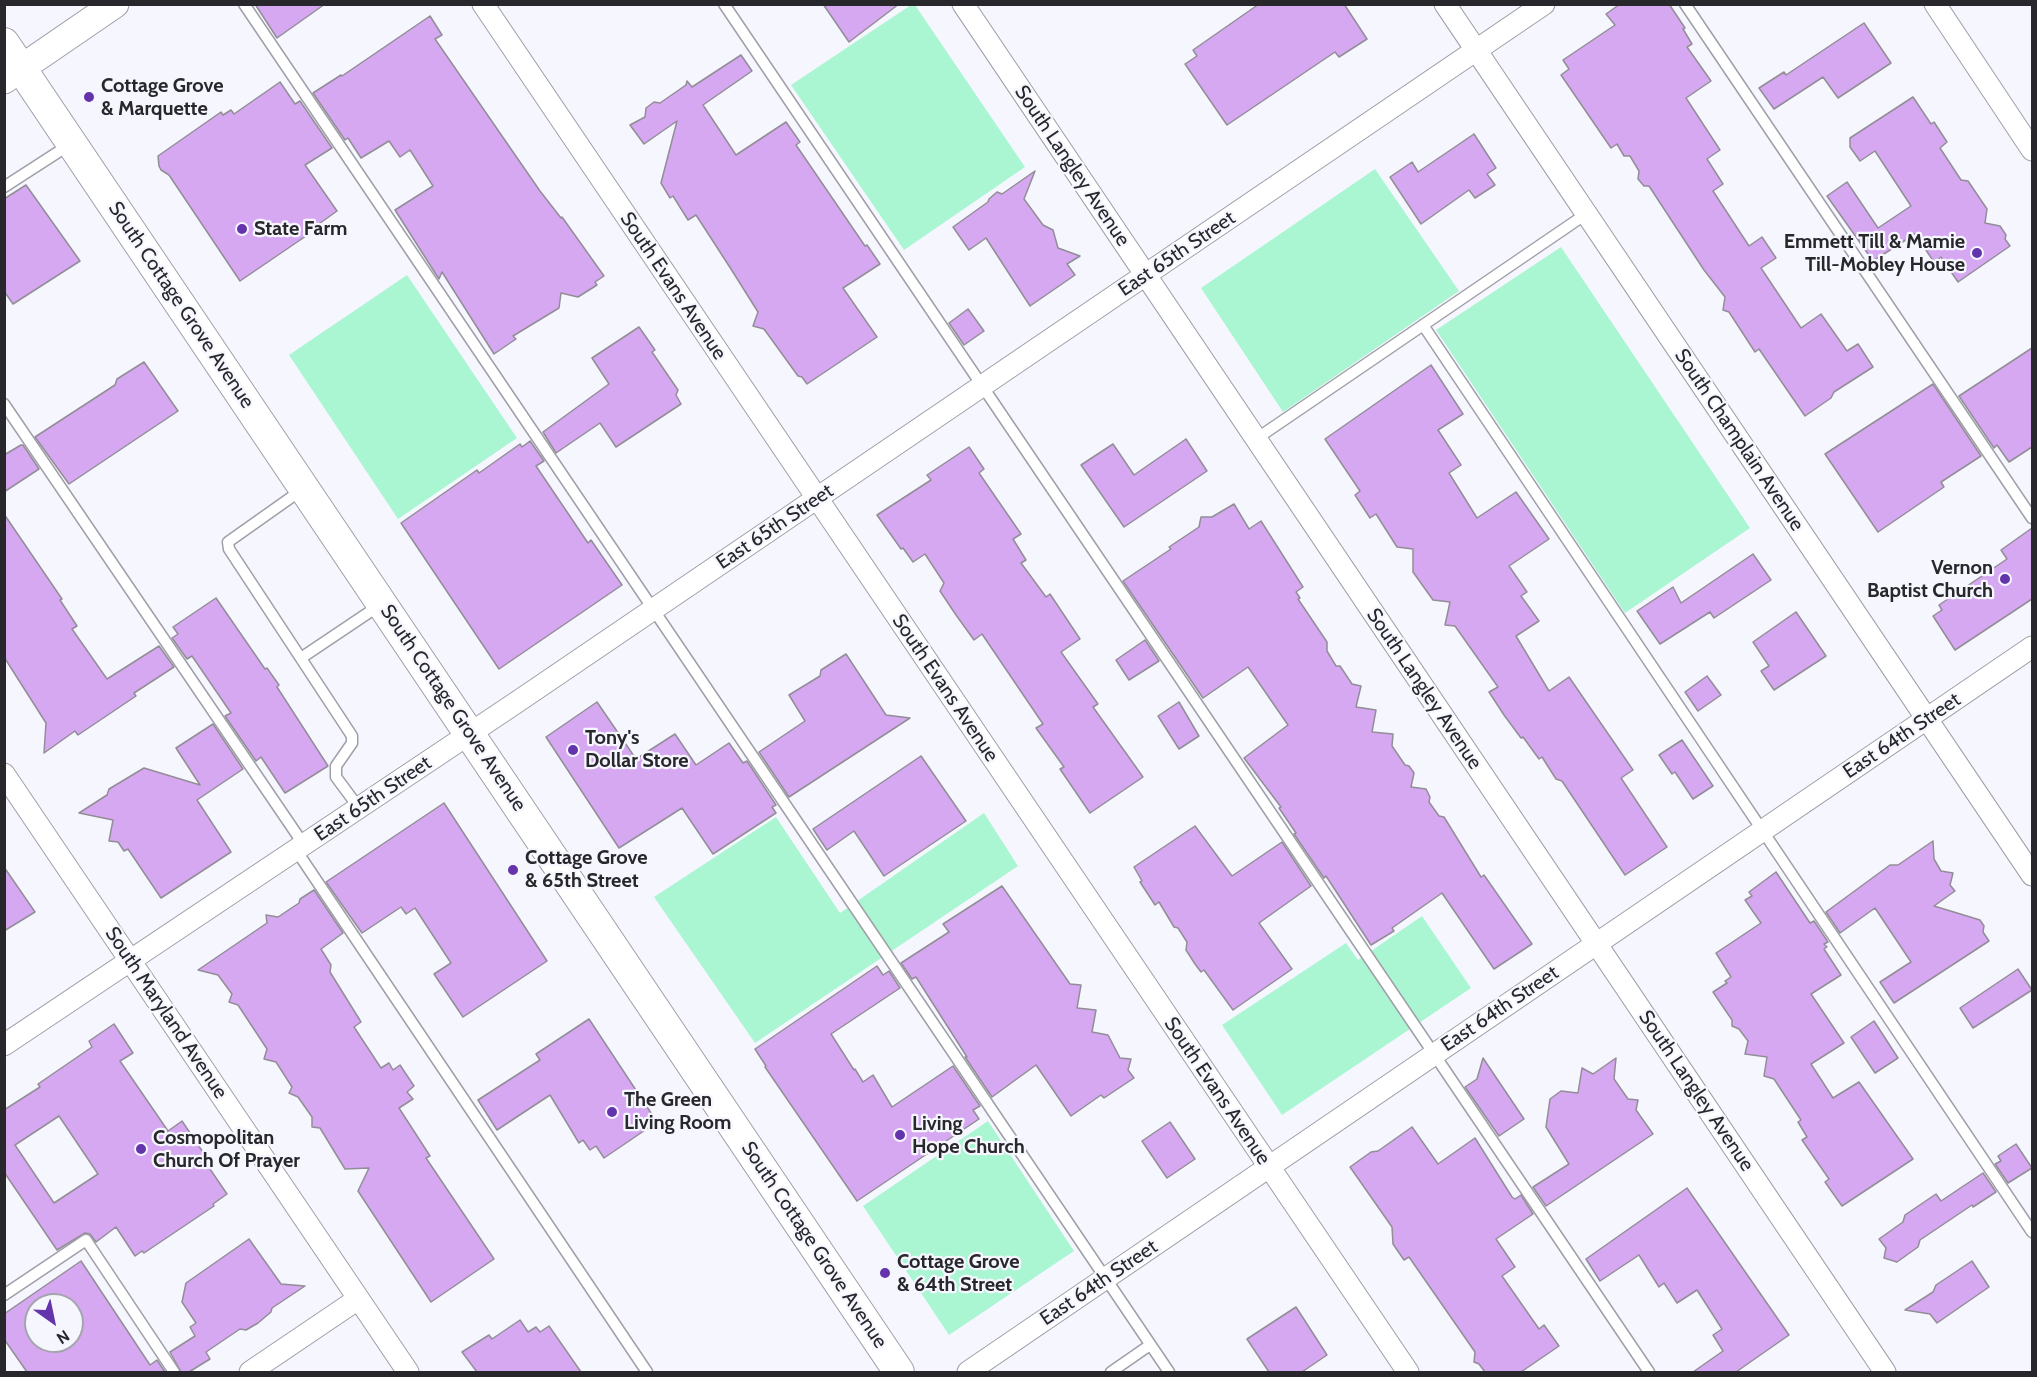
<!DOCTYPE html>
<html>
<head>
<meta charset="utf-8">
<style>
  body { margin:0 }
  #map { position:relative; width:2037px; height:1377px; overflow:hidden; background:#f6f6ff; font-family:Cabin,sans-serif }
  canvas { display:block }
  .frame { position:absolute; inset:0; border:6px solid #28282c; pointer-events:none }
  .north { position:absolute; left:24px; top:1293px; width:60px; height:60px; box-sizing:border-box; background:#f6f6ff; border:2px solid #a4a4ab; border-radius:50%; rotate:147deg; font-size:16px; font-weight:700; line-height:24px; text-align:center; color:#28282c }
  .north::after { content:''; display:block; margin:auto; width:21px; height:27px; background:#6334ab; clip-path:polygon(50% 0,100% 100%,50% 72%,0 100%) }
</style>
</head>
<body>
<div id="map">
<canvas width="2037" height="1377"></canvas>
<div class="frame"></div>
<div class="north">N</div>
</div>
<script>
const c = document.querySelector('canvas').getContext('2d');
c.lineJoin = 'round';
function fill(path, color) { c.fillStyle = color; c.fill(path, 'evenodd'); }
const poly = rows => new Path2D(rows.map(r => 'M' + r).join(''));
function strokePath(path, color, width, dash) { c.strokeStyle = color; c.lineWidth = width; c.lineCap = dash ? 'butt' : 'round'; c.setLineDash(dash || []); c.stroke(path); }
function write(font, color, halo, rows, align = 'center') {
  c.font = font + ' Cabin,sans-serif'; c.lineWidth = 4.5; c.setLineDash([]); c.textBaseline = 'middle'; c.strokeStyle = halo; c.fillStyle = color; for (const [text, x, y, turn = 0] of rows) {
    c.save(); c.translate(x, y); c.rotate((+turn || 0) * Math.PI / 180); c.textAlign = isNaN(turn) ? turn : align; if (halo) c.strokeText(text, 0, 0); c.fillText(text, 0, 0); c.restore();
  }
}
fill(poly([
  [911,5,915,5,1025,167,904,250,791,85],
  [1375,169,1459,291,1283,412,1201,288],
  [1561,247,1750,528,1625,613,1436,330],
  [407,275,517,438,398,519,289,355],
  [984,813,1018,866,755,1043,654,897,776,817,840,913],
  [1422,916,1471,988,1282,1115,1222,1025,1346,943,1358,960],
  [988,1121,1074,1251,949,1335,863,1206]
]), '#abf6d2');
const building = poly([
  [255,4,325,4,277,38,255,4],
  [823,4,899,4,849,42,823,4],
  [1259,4,1344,4,1367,39,1339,57,1335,52,1227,125,1185,64,1197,56,1193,50,1259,4],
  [1620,4,1669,4,1685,28,1683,29,1692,44,1687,47,1711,81,1686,98,1720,150,1707,159,1723,184,1713,191,1749,246,1762,237,1776,258,1761,268,1801,328,1821,314,1847,351,1858,344,1873,367,1834,392,1831,398,1805,416,1759,349,1755,352,1729,312,1723,310,1725,297,1704,270,1649,186,1644,186,1638,179,1639,171,1630,156,1624,156,1617,144,1611,148,1561,75,1569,69,1563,60,1615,25,1606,14,1620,4],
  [430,16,442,35,435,39,540,191,561,218,562,217,604,276,595,282,597,285,578,297,561,293,559,308,513,336,516,339,494,354,442,272,439,279,395,210,433,186,410,150,400,157,389,141,361,158,348,138,345,140,313,93,341,75,342,76,430,16],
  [1864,23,1891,63,1838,98,1823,77,1774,109,1759,88,1784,72,1786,75,1864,23],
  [741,55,752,71,703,105,736,155,786,122,800,142,796,145,865,246,867,245,880,264,843,288,877,337,807,384,802,377,798,376,764,329,753,326,758,312,731,269,696,215,688,220,673,196,670,198,661,183,677,121,644,144,630,125,645,117,646,108,654,102,660,103,686,85,687,81,692,87,741,55],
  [280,82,295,104,300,101,332,148,305,165,337,211,305,234,306,236,240,281,169,175,161,170,159,166,158,156,221,112,223,115,231,110,234,114,280,82],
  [1913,97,1931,124,1934,122,1947,142,1940,148,1961,180,1968,181,1987,209,1985,223,2000,226,2006,235,2005,239,2010,246,1958,282,1941,257,1934,262,1915,234,1873,261,1827,196,1847,182,1878,228,1911,206,1875,151,1860,161,1850,147,1850,138,1913,97],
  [1474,134,1496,168,1487,174,1495,185,1475,198,1469,190,1421,224,1390,177,1412,162,1418,172,1474,134],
  [1035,171,1024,199,1043,225,1053,230,1058,248,1080,256,1067,264,1075,275,1030,306,986,238,969,250,953,227,988,202,989,199,997,192,1002,194,1035,171],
  [26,185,80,261,13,304,4,291,4,199,26,185],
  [968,309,984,331,964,345,949,323,968,309],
  [639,327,655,350,652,352,678,390,676,395,681,404,616,447,600,423,556,453,543,432,609,384,592,358,639,327],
  [2032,348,2032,447,2009,462,1997,445,1994,448,1959,396,2032,348],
  [144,362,178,411,69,484,35,437,115,385,117,379,144,362],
  [1431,365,1463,414,1438,430,1461,465,1449,473,1477,518,1516,492,1549,539,1509,566,1527,592,1521,596,1539,621,1516,636,1549,691,1569,677,1633,770,1621,778,1667,847,1625,875,1562,781,1556,779,1542,757,1539,759,1523,737,1521,738,1504,715,1489,692,1498,687,1455,626,1445,625,1450,602,1433,600,1413,572,1413,549,1397,547,1376,514,1370,518,1355,495,1360,491,1325,439,1431,365],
  [1933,384,1981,456,1941,482,1944,487,1878,532,1825,454,1933,384],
  [1186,439,1207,471,1124,527,1081,465,1113,444,1134,475,1186,439],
  [530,441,544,461,536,466,588,543,591,540,622,585,499,669,401,523,477,470,479,473,520,444,522,447,530,441],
  [21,445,23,445,39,469,4,492,4,455,21,445],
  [969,447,984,469,979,473,1021,534,1013,539,1026,560,1021,563,1046,597,1050,594,1080,639,1061,652,1098,704,1093,707,1143,777,1090,813,1060,769,1064,767,1036,728,1043,724,982,634,974,640,956,615,940,591,944,583,925,554,913,562,903,548,901,549,877,515,931,480,927,475,969,447],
  [1234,504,1249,529,1261,521,1303,587,1296,592,1300,598,1298,599,1327,642,1327,651,1336,666,1340,666,1352,684,1361,686,1356,707,1376,710,1372,732,1393,734,1392,746,1405,765,1409,766,1414,773,1411,787,1426,789,1430,797,1429,802,1439,816,1444,817,1481,877,1484,875,1532,944,1494,969,1442,893,1392,928,1394,931,1371,945,1326,876,1324,878,1294,834,1296,833,1279,808,1281,807,1244,758,1288,725,1248,667,1203,698,1123,581,1171,549,1169,547,1199,527,1201,517,1212,517,1234,504],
  [4,514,62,599,60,600,77,626,72,629,107,679,159,646,174,667,134,693,136,696,78,735,75,731,44,753,46,723,4,657,4,514],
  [2032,528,2032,599,1955,650,1933,616,1942,610,1939,605,2007,559,2001,550,2032,528],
  [1753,554,1771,580,1714,618,1710,612,1660,644,1637,611,1673,587,1681,603,1753,554],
  [216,598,265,669,267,668,279,685,277,687,328,766,285,793,261,757,256,761,225,716,231,713,192,656,187,659,172,638,178,634,173,627,216,598],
  [1796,612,1826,656,1774,690,1761,671,1769,666,1753,642,1796,612],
  [1145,640,1159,661,1129,680,1116,660,1145,640],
  [846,654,886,715,910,718,789,797,759,752,805,721,789,695,820,676,821,670,846,654],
  [1707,676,1721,695,1698,711,1685,692,1707,676],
  [597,702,636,759,675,734,696,765,729,743,743,763,747,761,776,805,772,807,776,813,713,854,682,808,619,848,546,737,597,702],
  [1179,702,1199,736,1179,749,1158,716,1179,702],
  [213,724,243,769,197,800,231,852,161,898,128,849,124,851,118,842,109,841,113,820,79,813,107,795,109,789,144,768,200,785,176,748,213,724],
  [1682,740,1713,786,1693,799,1675,772,1672,774,1659,755,1682,740],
  [921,756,966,821,884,876,854,831,827,850,813,829,921,756],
  [444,803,547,961,463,1017,434,974,451,963,415,908,406,914,401,907,362,933,326,882,444,803],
  [1195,826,1232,876,1282,842,1311,886,1259,923,1292,969,1233,1010,1204,970,1201,972,1195,964,1186,950,1187,942,1178,928,1174,927,1159,902,1155,905,1140,882,1142,881,1134,867,1195,826],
  [1933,841,1934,859,1941,871,1953,873,1950,885,1955,891,1934,906,1980,920,1984,926,1983,932,1989,941,1894,1003,1880,982,1911,962,1875,908,1840,933,1826,912,1890,865,1898,865,1933,841],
  [4,867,35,912,4,931,4,867],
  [1776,872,1810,923,1814,921,1828,942,1824,944,1827,947,1824,949,1841,975,1811,994,1844,1043,1811,1064,1833,1098,1859,1082,1913,1159,1842,1206,1825,1182,1829,1179,1802,1140,1807,1137,1798,1122,1801,1120,1774,1079,1764,1076,1767,1057,1745,1054,1748,1041,1739,1029,1732,1026,1732,1020,1713,992,1727,983,1725,981,1731,977,1716,953,1761,923,1745,900,1752,896,1749,892,1776,872],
  [1002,886,1070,984,1081,985,1077,1008,1096,1010,1092,1032,1108,1035,1120,1058,1131,1059,1128,1070,1134,1078,1104,1098,1101,1095,1071,1116,1036,1065,992,1097,965,1057,967,1057,916,977,912,979,901,963,949,932,943,924,1002,886],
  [314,890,343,933,321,949,331,965,330,972,361,1022,354,1027,381,1068,389,1063,393,1070,400,1065,414,1086,407,1092,413,1099,399,1108,430,1156,426,1158,494,1259,431,1302,358,1191,369,1168,345,1169,320,1128,312,1127,312,1117,298,1097,289,1093,292,1087,276,1062,264,1059,267,1049,238,1005,229,1002,232,994,218,975,198,970,267,923,266,915,278,917,299,903,300,899,314,890],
  [877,966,883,975,889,971,900,988,831,1034,854,1070,855,1069,863,1082,873,1075,892,1107,953,1066,980,1106,973,1110,979,1119,857,1201,765,1067,766,1066,755,1049,877,966],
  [2018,969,2032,990,1973,1028,1960,1008,2018,969],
  [589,1019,657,1122,604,1158,596,1146,590,1150,583,1140,579,1143,550,1095,497,1130,478,1100,540,1060,536,1054,589,1019],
  [1874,1021,1898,1058,1875,1073,1851,1037,1874,1021],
  [114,1024,133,1053,120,1061,168,1131,182,1121,213,1167,210,1169,227,1194,213,1204,214,1206,144,1253,142,1251,135,1256,116,1227,96,1242,90,1234,85,1233,57,1250,4,1172,4,1110,40,1087,38,1084,92,1047,89,1041,114,1024],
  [59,1116,98,1174,54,1203,15,1145,59,1116],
  [1483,1058,1524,1119,1499,1136,1465,1087,1477,1079,1483,1058],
  [1616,1058,1614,1079,1628,1099,1638,1100,1636,1110,1653,1134,1546,1206,1533,1187,1569,1164,1546,1127,1550,1099,1561,1091,1578,1093,1582,1068,1593,1074,1616,1058],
  [1170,1122,1195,1159,1167,1178,1142,1141,1170,1122],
  [1412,1127,1438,1164,1475,1138,1512,1197,1515,1199,1521,1195,1533,1214,1496,1239,1515,1267,1502,1276,1539,1329,1544,1325,1559,1346,1521,1372,1485,1372,1479,1364,1474,1362,1475,1352,1409,1257,1404,1260,1393,1244,1392,1227,1350,1167,1371,1152,1378,1151,1412,1127],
  [2016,1144,2032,1168,2008,1183,1995,1164,2001,1161,1998,1156,2016,1144],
  [1983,1173,1996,1192,1973,1207,1972,1205,1920,1240,1918,1247,1897,1262,1884,1258,1886,1248,1879,1239,1903,1222,1905,1215,1936,1194,1941,1201,1983,1173],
  [1687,1188,1789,1335,1736,1372,1693,1372,1723,1351,1713,1335,1722,1329,1697,1290,1677,1303,1664,1283,1659,1287,1639,1255,1600,1281,1586,1259,1687,1188],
  [249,1239,281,1284,305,1286,272,1308,271,1312,258,1323,246,1330,240,1329,206,1352,210,1359,189,1372,181,1372,170,1352,195,1336,190,1327,196,1323,182,1302,186,1283,249,1239],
  [81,1261,150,1365,157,1360,165,1372,27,1372,4,1339,4,1314,81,1261],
  [36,1305,72,1305,72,1341,36,1341,36,1305],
  [1972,1261,1989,1287,1937,1323,1930,1314,1905,1310,1933,1292,1936,1285,1972,1261],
  [1296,1307,1327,1355,1302,1372,1269,1372,1247,1339,1296,1307],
  [520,1320,528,1332,536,1327,540,1332,549,1326,581,1372,477,1372,462,1352,489,1335,492,1339,520,1320]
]);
fill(building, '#d6a8f1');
strokePath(building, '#928d96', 1.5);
const service = poly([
  [244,4,1169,1372],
  [724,4,1649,1372],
  [1685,4,2032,518],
  [4,187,69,145],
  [1423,325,2032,1232],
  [4,404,304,845],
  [1256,439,1586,214],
  [303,489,228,542,229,549,352,736,352,743,336,766,336,777,359,808],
  [301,658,380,605],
  [296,850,647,1372],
  [4,1295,86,1240,174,1372],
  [1111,1372,1150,1345]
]);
const minor = poly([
  [483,4,1408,1372],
  [963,4,1885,1372],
  [1445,4,2032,875],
  [1935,4,2032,150],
  [4,774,408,1372],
  [4,1045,517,702,1544,4],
  [250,1372,358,1299],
  [968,1372,2032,647]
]);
const tertiary = poly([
  [4,80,115,4]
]);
const secondary = poly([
  [4,43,899,1372]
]);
strokePath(service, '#9f9fa8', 13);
strokePath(minor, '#9f9fa8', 23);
strokePath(tertiary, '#9f9fa8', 29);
strokePath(secondary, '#9f9fa8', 32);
strokePath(service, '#fff', 10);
strokePath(minor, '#fff', 21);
strokePath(tertiary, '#fff', 27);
strokePath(secondary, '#fff', 30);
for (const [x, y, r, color] of [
  [89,97,6,"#6334ab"],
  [242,229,6,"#6334ab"],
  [1977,253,6,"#6334ab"],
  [2005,579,6,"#6334ab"],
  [573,750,6,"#6334ab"],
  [513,870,6,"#6334ab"],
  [612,1112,6,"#6334ab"],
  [900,1135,6,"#6334ab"],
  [141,1149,6,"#6334ab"],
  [885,1273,6,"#6334ab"]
]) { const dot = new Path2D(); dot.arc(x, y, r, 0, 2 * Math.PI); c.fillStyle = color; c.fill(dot); strokePath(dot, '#f6f6ff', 2); }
write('bold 20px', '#28282c', '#f6f6ff', [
  ["Cottage Grove",101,86],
  ["& Marquette",101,109],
  ["State Farm",254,229],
  ["Emmett Till & Mamie",1965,242,"right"],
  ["Till-Mobley House",1965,265,"right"],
  ["Vernon",1993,568,"right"],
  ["Baptist Church",1993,591,"right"],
  ["Tony's",585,738],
  ["Dollar Store",585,761],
  ["Cottage Grove",525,858],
  ["& 65th Street",525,881],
  ["The Green",624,1100],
  ["Living Room",624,1123],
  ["Living",912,1124],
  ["Hope Church",912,1147],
  ["Cosmopolitan",153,1138],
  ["Church Of Prayer",153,1161],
  ["Cottage Grove",897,1262],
  ["& 64th Street",897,1285]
], 'left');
write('20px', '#28282c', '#f6f6ff', [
  ["South Langley Avenue",1072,166,56],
  ["East 65th Street",1177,254,-34],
  ["South Evans Avenue",673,286,56],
  ["South Cottage Grove Avenue",181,305,56],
  ["South Champlain Avenue",1739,440,56],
  ["East 65th Street",775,527,-34],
  ["South Evans Avenue",945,688,56],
  ["South Langley Avenue",1424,689,56],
  ["South Cottage Grove Avenue",453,708,56],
  ["East 64th Street",1902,736,-34],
  ["East 65th Street",373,799,-34],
  ["East 64th Street",1500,1009,-34],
  ["South Maryland Avenue",166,1013,56],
  ["South Evans Avenue",1217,1091,56],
  ["South Langley Avenue",1696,1091,56],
  ["South Cottage Grove Avenue",814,1245,56],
  ["East 64th Street",1099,1283,-34]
]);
</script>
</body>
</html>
